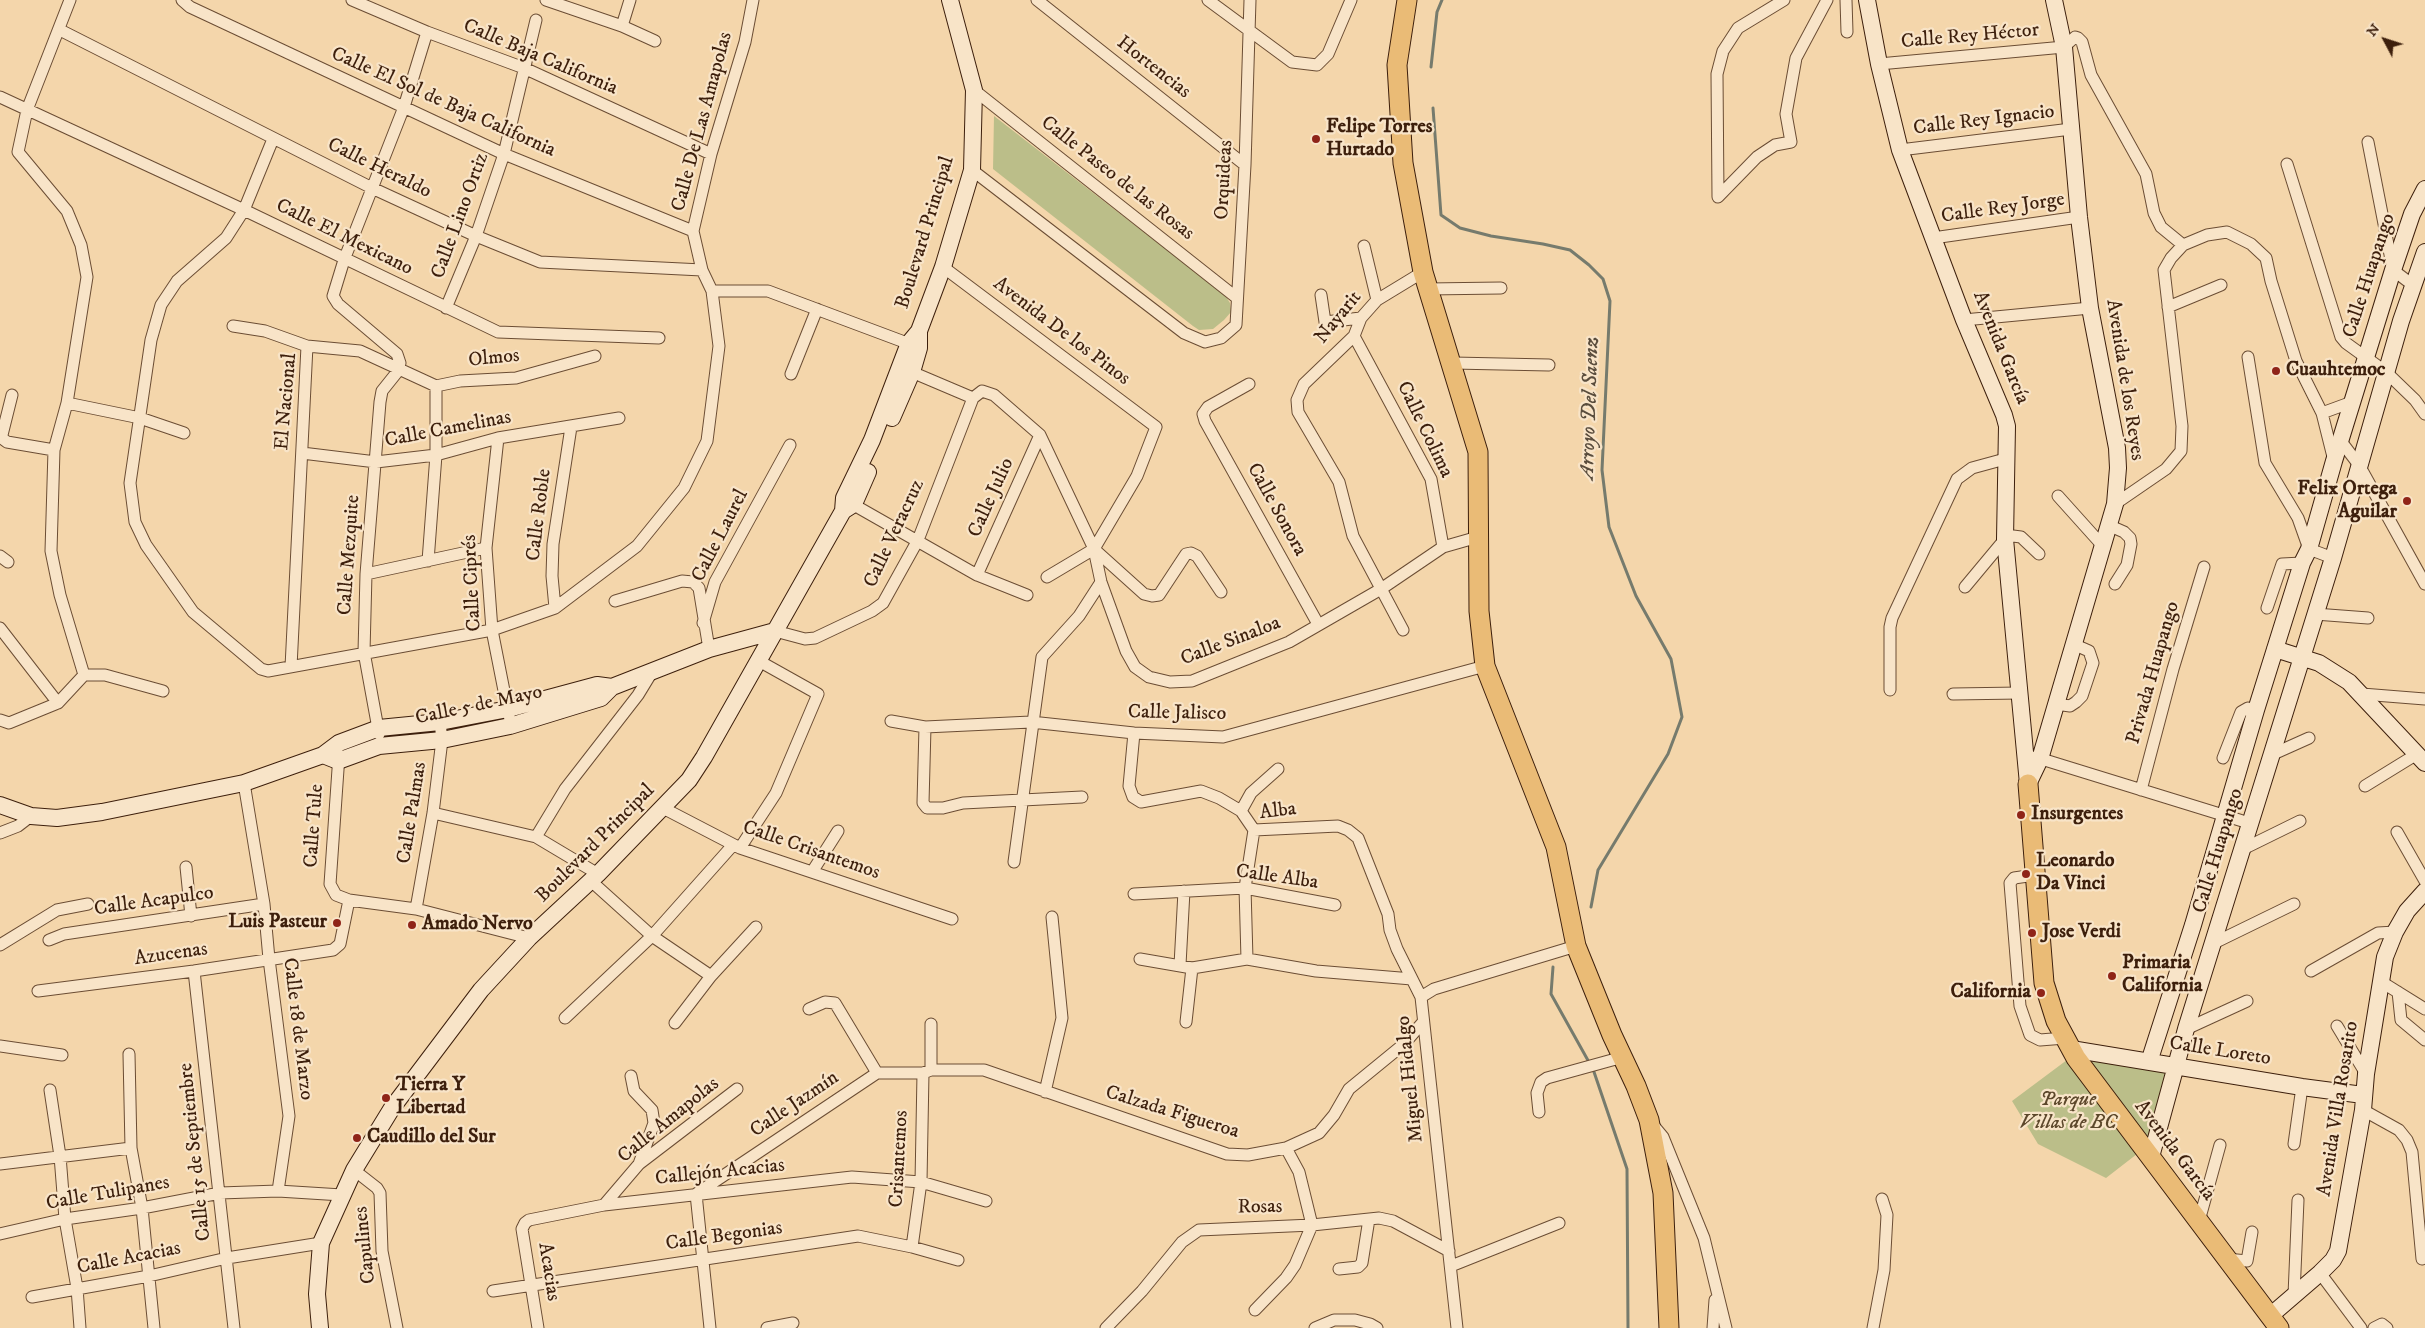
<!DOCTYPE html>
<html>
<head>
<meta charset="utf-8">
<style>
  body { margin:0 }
  #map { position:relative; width:2425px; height:1328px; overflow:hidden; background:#f4d6ab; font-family:"IM FELL DW Pica",serif }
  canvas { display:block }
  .north { position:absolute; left:2360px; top:15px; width:50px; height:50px; -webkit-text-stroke:4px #f8e4c8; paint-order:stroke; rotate:310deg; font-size:14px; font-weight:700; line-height:20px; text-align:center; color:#3d1f0c }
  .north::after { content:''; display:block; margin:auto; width:18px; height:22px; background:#3d1f0c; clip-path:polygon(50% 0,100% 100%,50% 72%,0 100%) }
</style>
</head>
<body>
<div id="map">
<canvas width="2425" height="1328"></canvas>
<div class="north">N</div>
</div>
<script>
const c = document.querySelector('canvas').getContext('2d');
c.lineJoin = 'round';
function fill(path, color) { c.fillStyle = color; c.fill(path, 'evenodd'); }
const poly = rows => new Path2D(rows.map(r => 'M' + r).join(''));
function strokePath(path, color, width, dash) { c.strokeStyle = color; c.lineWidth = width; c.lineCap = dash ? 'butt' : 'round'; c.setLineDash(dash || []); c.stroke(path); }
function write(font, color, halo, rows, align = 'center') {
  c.font = font + ' "IM FELL DW Pica",serif'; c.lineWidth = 4.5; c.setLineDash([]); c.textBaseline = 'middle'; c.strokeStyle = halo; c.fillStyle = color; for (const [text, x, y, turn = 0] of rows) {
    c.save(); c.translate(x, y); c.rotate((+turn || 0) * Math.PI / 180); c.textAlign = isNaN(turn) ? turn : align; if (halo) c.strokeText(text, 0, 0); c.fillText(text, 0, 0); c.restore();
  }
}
fill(poly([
  [994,116,1225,295,1230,303,1231,312,1224,320,1213,329,1199,330,1193,326,993,169],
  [2075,1054,2180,1067,2146,1147,2106,1178,2038,1144,2012,1101]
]), '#bbbe89');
strokePath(poly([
  [1431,67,1437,12,1442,0],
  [1433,108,1441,215,1460,228,1491,236,1543,244,1570,250,1589,265,1603,279,1610,301,1602,470,1609,527,1636,596,1671,659,1682,717,1668,754,1598,870,1591,907],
  [1553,967,1551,994,1590,1064],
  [1593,1069,1627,1169,1628,1328]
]), '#767b6d', 3);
const street = poly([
  [70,0,27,110,18,152,67,211,81,245,87,277,67,403,54,450,51,551,60,595,84,675],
  [182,0,190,7,504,154,693,231],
  [352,0,427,32,524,68,711,154],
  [546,0,622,26,655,41],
  [1037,0,1245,165],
  [1208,0,1292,62,1317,65,1328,54,1351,0],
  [1846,0,1847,32],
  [622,26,630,0],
  [60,30,372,188,476,236,540,262,702,270],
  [1879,64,2064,47,2075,37,2078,38,2082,42,2091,75,2146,174,2154,213,2161,227,2183,245],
  [974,90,1237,298],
  [0,97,244,210,498,332,659,338],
  [273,139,244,210,226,238,177,281,161,305,151,340,130,483,135,522,146,545,193,612,261,669,268,671,492,630,555,608,637,546,684,488,707,441,719,346,712,291,702,270,693,231,711,154,745,42,753,0],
  [2368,142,2393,270,2414,286],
  [1900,150,2071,129],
  [2287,164,2341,337,2346,343,2386,372,2415,400,2425,414],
  [972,170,1184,333,1205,342,1221,338,1236,325,1245,165,1250,0],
  [1718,197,1757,157,1775,145,1791,142,1786,114,1796,58,1827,0],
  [1718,197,1717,74,1723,51,1738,28,1784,0],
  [1933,238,2079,217],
  [1364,246,1377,300],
  [943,267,1156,427,1137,476,1094,549,1047,577],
  [1428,289,1501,288],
  [712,291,768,291,915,346],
  [1321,295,1325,322,1361,318],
  [2168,307,2221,285],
  [446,308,476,236,504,154,536,20],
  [1964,320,2090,308],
  [233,326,265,331,307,346,360,351,436,386,460,381,516,378,595,356],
  [1354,336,1431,479,1443,547],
  [2248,357,2265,463,2298,518,2309,549,2333,558],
  [1453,363,1549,365],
  [907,370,973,398],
  [791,374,817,309],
  [1249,384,1208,407,1203,414,1205,421,1318,624],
  [12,395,2,435,3,439,7,442,54,450],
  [973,398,982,391,994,395,1040,435,1094,549,1101,582,1126,651,1135,667,1149,677,1170,682,1192,681,1289,642,1381,589,1443,547,1478,537],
  [67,403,140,418,184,433],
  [2322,413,2352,402],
  [498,438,486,548,492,630,509,716],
  [2340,440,2359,465,2425,584],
  [302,453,376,462,436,455,498,438,619,418],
  [2058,496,2102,545],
  [847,501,977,575,1027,595],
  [2115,504,2166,469,2181,451,2182,426,2164,270,2171,258,2183,245,2207,235,2227,232,2251,244,2266,258,2271,281,2296,361,2322,413,2334,461],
  [2108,525,2124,532,2130,538,2131,544,2127,565,2115,584],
  [1094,549,1144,594,1152,596,1159,595,1186,554,1191,553,1197,556,1221,592],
  [0,556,8,562],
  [428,561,436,455,436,386],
  [366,574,486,548],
  [977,575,1040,435],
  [1965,587,2005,539,2013,536,2021,537,2039,554],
  [615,601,682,581,693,582,699,588,709,649],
  [555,608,552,576,553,544,571,427],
  [2267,608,2282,564,2302,563],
  [2315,614,2368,618],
  [703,623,715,582,790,445],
  [0,628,58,703],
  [1403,630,1353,536,1339,482,1298,412,1297,400,1304,384,1354,336,1361,318,1377,300,1423,272],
  [775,631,805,639,815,638,872,611,883,603,918,540,973,398],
  [291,667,307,346],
  [84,675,105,675,163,691],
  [1890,690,1890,627,1892,618,1957,479,1972,468,2005,459],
  [1953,694,2020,693],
  [2362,694,2425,699],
  [2056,704,2070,706,2076,702,2082,696,2093,663,2089,651,2073,644],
  [0,720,9,723,58,703,84,675],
  [891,721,925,727,1031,722,1134,733,1223,737,1485,666],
  [925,727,923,803,927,808,943,808,963,803,1082,797],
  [1134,733,1129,786,1133,797,1141,802,1201,791,1219,798,1241,811,1254,830],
  [379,734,364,652,366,574,380,402,382,391,398,371,400,363,397,354,338,304,333,296,344,260,404,107,427,32],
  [339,755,330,884,336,895,349,900,416,909,529,938],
  [2271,755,2309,738],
  [2035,757,2249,823],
  [2223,758,2241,712,2248,708,2256,710],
  [244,783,264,904,269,959,289,1116,278,1191],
  [2365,786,2417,754],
  [2141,790,2173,669,2204,567],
  [663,808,740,848,952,919],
  [1241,811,1251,793,1278,769],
  [433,813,536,837,598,874],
  [1254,830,1338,826,1348,830,1358,838,1388,914,1390,930,1397,949,1421,997,1457,1328],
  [2397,832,2425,881],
  [0,833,18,826,31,816],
  [536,837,565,789,638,695,652,672],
  [740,848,776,793,818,694,759,661],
  [2241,850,2300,821],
  [1014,862,1042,657,1079,616,1101,582],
  [186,867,191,916],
  [812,872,838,831],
  [2035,875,2014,878,2010,883,2020,1006,2030,1035,2040,1040,2065,1038],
  [591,881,652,936,711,976],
  [1134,894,1245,888,1335,905],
  [416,909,433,813,442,740,440,722],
  [49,940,64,934,264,904],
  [2214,943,2294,904],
  [0,945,57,910,88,904],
  [1140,959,1192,968,1247,959,1245,888,1254,830],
  [1247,959,1316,971,1412,979],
  [1180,965,1184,891],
  [194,971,234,1328],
  [2311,971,2378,933,2395,932],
  [2380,981,2425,1009],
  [38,991,194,971,333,950,340,944,349,900],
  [2398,992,2401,1020,2425,1040],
  [1421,997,1434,989,1576,946],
  [809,1009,825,1002,835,1003,877,1073],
  [565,1018,652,936,733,845],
  [1186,1022,1192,968],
  [675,1023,711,976,756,927],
  [2337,1026,2366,1074],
  [2186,1029,2247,1001],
  [0,1046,62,1055],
  [129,1054,131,1148,142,1208,154,1328],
  [931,1070,931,1024],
  [631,1076,634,1091,652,1110,654,1123,639,1164],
  [50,1090,60,1156,65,1219,77,1288,80,1328],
  [1045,1092,1062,1018,1052,917],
  [2363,1110,2399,1130,2407,1140,2412,1152,2422,1259],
  [1539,1112,1537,1093,1541,1082,1547,1078,1623,1057],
  [1653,1125,1663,1137,1704,1238,1726,1328],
  [2294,1144,2302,1087],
  [0,1164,131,1148],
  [354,1170,377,1188,380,1193,382,1251,397,1328],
  [604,1205,639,1164,737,1089],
  [2199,1221,2220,1145],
  [0,1234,65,1219,142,1208,220,1193,278,1191,342,1195],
  [912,1247,921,1182,923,1073],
  [2227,1259,2247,1261,2252,1232],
  [1451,1266,1559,1223],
  [1339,1269,1358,1267,1362,1263,1369,1219],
  [2320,1273,2361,1328],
  [493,1291,858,1236,912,1247,958,1260],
  [2294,1295,2298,1200],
  [32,1297,149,1276,227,1258,321,1243],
  [1255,1310,1286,1278,1295,1265,1312,1225,1299,1172,1286,1148],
  [538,1328,522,1229,525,1223,529,1220,604,1205,852,1177,921,1182,986,1201],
  [710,1328,696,1194,877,1073,923,1073,931,1070,984,1070,1227,1154,1248,1155,1286,1148,1319,1133,1334,1115,1349,1089,1404,1044,1423,1022],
  [767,1328,793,1323],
  [1106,1328,1142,1291,1182,1242,1199,1230,1312,1225,1379,1218,1393,1221,1449,1251],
  [1315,1328,1334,1320,1355,1320,1370,1324,1377,1328],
  [1713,1328,1715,1300],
  [1873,1328,1884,1270,1887,1215,1882,1199],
  [2374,1328,2382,1324,2387,1328]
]);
const secondary = poly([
  [1867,0,1879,64,1900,150,1964,320,2004,415,2007,426,2005,539,2028,784],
  [892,418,912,372,919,348,919,331,943,267,972,170,974,90,950,0],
  [843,511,854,504,868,472],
  [2275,649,2319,663,2349,682,2425,763],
  [323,755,338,761,379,746,442,740,510,726,601,698,612,687],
  [2029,782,2040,759,2115,504,2118,468,2117,448,2090,308,2079,217,2064,47,2054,0],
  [0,805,31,816,57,818,102,812,244,783,323,755,339,743,379,728,440,722,508,709,597,685,612,687,709,649,775,631],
  [2071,1049,2302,1087,2363,1095],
  [2149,1062,2193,925,2256,710,2302,563,2309,549,2334,461,2393,270,2412,214,2425,189],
  [2151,1157,2186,1029,2333,558,2401,321,2425,252],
  [2270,1316,2320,1273,2333,1260,2338,1251,2363,1110,2366,1074,2385,957,2395,932,2407,911,2425,891],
  [320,1328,317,1294,321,1243,354,1170,392,1108,481,990,529,938,598,874,689,780,704,757,843,511,844,498,872,440,909,343,919,331]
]);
const primary = poly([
  [1407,0,1397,65,1403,163,1423,272,1478,452,1479,611,1485,666,1556,847,1576,946,1612,1035,1636,1086,1649,1120,1663,1193,1669,1328],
  [2028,784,2044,983,2056,1021,2076,1058,2279,1328]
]);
strokePath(street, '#6b4d34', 13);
strokePath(secondary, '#3d1f0c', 18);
strokePath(primary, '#3d1f0c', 21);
strokePath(street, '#f8e4c8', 11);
strokePath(secondary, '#f8e4c8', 16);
strokePath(primary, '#eabb76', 19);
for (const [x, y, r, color] of [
  [1316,139,5,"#8f2418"],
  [2276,371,5,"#8f2418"],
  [2407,501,5,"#8f2418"],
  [2021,815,5,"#8f2418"],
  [2026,874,5,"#8f2418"],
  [337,923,5,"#8f2418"],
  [412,925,5,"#8f2418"],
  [2032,933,5,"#8f2418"],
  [2112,976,5,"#8f2418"],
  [2041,993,5,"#8f2418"],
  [386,1098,5,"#8f2418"],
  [357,1138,5,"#8f2418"]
]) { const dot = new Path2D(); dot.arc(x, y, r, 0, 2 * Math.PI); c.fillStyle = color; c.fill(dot); strokePath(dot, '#f8e4c8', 2); }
write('20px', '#3d1f0c', '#f8e4c8', [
  ["Calle Rey Héctor",1970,37,-5],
  ["Calle Baja California",540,58,23],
  ["Hortencias",1153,68,38],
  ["Calle El Sol de Baja California",443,103,24],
  ["Calle Rey Ignacio",1984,121,-7],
  ["Calle De Las Amapolas",703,122,-75],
  ["Calle Heraldo",379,169,26],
  ["Calle Paseo de las Rosas",1117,179,38],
  ["Orquideas",1225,180,-87],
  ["Calle Rey Jorge",2003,209,-8],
  ["Calle Lino Ortiz",461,216,-70],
  ["Boulevard Principal",926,233,-73],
  ["Calle El Mexicano",344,238,26],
  ["Calle Huapango",2370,276,-72],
  ["Nayarit",1339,318,-51],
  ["Avenida De los Pinos",1061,332,37],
  ["Avenida García",2000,348,68],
  ["Olmos",494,359,-6],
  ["Avenida de los Reyes",2124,380,81],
  ["El Nacional",287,402,-85],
  ["Calle Camelinas",448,430,-11],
  ["Calle Colima",1424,430,64],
  ["Calle Julio",992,498,-66],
  ["Calle Sonora",1276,510,61],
  ["Calle Roble",540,515,-83],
  ["Calle Veracruz",895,534,-65],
  ["Calle Laurel",721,536,-63],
  ["Calle Mezquite",350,555,-86],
  ["Calle Ciprés",473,583,-93],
  ["Calle Sinaloa",1231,642,-21],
  ["Privada Huapango",2154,673,-74],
  ["Calle 5 de Mayo",479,706,-12],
  ["Calle Jalisco",1177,714,1],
  ["Alba",1278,812,-7],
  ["Calle Palmas",413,813,-81],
  ["Calle Tule",315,826,-86],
  ["Boulevard Principal",596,844,-45],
  ["Calle Crisantemos",811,851,19],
  ["Calle Huapango",2219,851,-73],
  ["Calle Alba",1277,878,8],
  ["Calle Acapulco",154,902,-8],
  ["Azucenas",171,955,-8],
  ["Calle 18 de Marzo",297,1029,83],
  ["Calle Loreto",2220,1052,9],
  ["Miguel Hidalgo",1411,1079,-96],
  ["Calle Jazmín",795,1105,-34],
  ["Avenida Villa Rosarito",2339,1109,-81],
  ["Calzada Figueroa",1172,1113,17],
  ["Calle Amapolas",669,1121,-39],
  ["Avenida García",2174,1151,53],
  ["Calle 15 de Septiembre",196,1152,-96],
  ["Crisantemos",900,1159,-87],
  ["Callejón Acacias",720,1173,-6],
  ["Calle Tulipanes",108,1194,-10],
  ["Rosas",1260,1208,-1],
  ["Calle Begonias",724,1237,-8],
  ["Capulines",366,1245,-96],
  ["Calle Acacias",129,1259,-11],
  ["Acacias",548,1272,81]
]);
write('bold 20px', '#3d1f0c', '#f8e4c8', [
  ["Felipe Torres",1326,128],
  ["Hurtado",1326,151],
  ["Cuauhtemoc",2286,371],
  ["Felix Ortega",2397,490,"right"],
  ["Aguilar",2397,513,"right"],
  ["Insurgentes",2031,815],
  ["Leonardo",2036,862],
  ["Da Vinci",2036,885],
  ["Luis Pasteur",327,923,"right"],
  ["Amado Nervo",422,925],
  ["Jose Verdi",2042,933],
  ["Primaria",2122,964],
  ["California",2122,987],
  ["California",2031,993,"right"],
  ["Tierra Y",396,1086],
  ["Libertad",396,1109],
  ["Caudillo del Sur",367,1138]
], 'left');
write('italic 20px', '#5c472b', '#f8e4c8', [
  ["Parque",2068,1101],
  ["Villas de BC",2068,1124]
]);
write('italic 21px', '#5a4d3d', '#f8e4c8', [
  ["Arroyo Del Saenz",1591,408,-88]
]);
</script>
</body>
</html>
